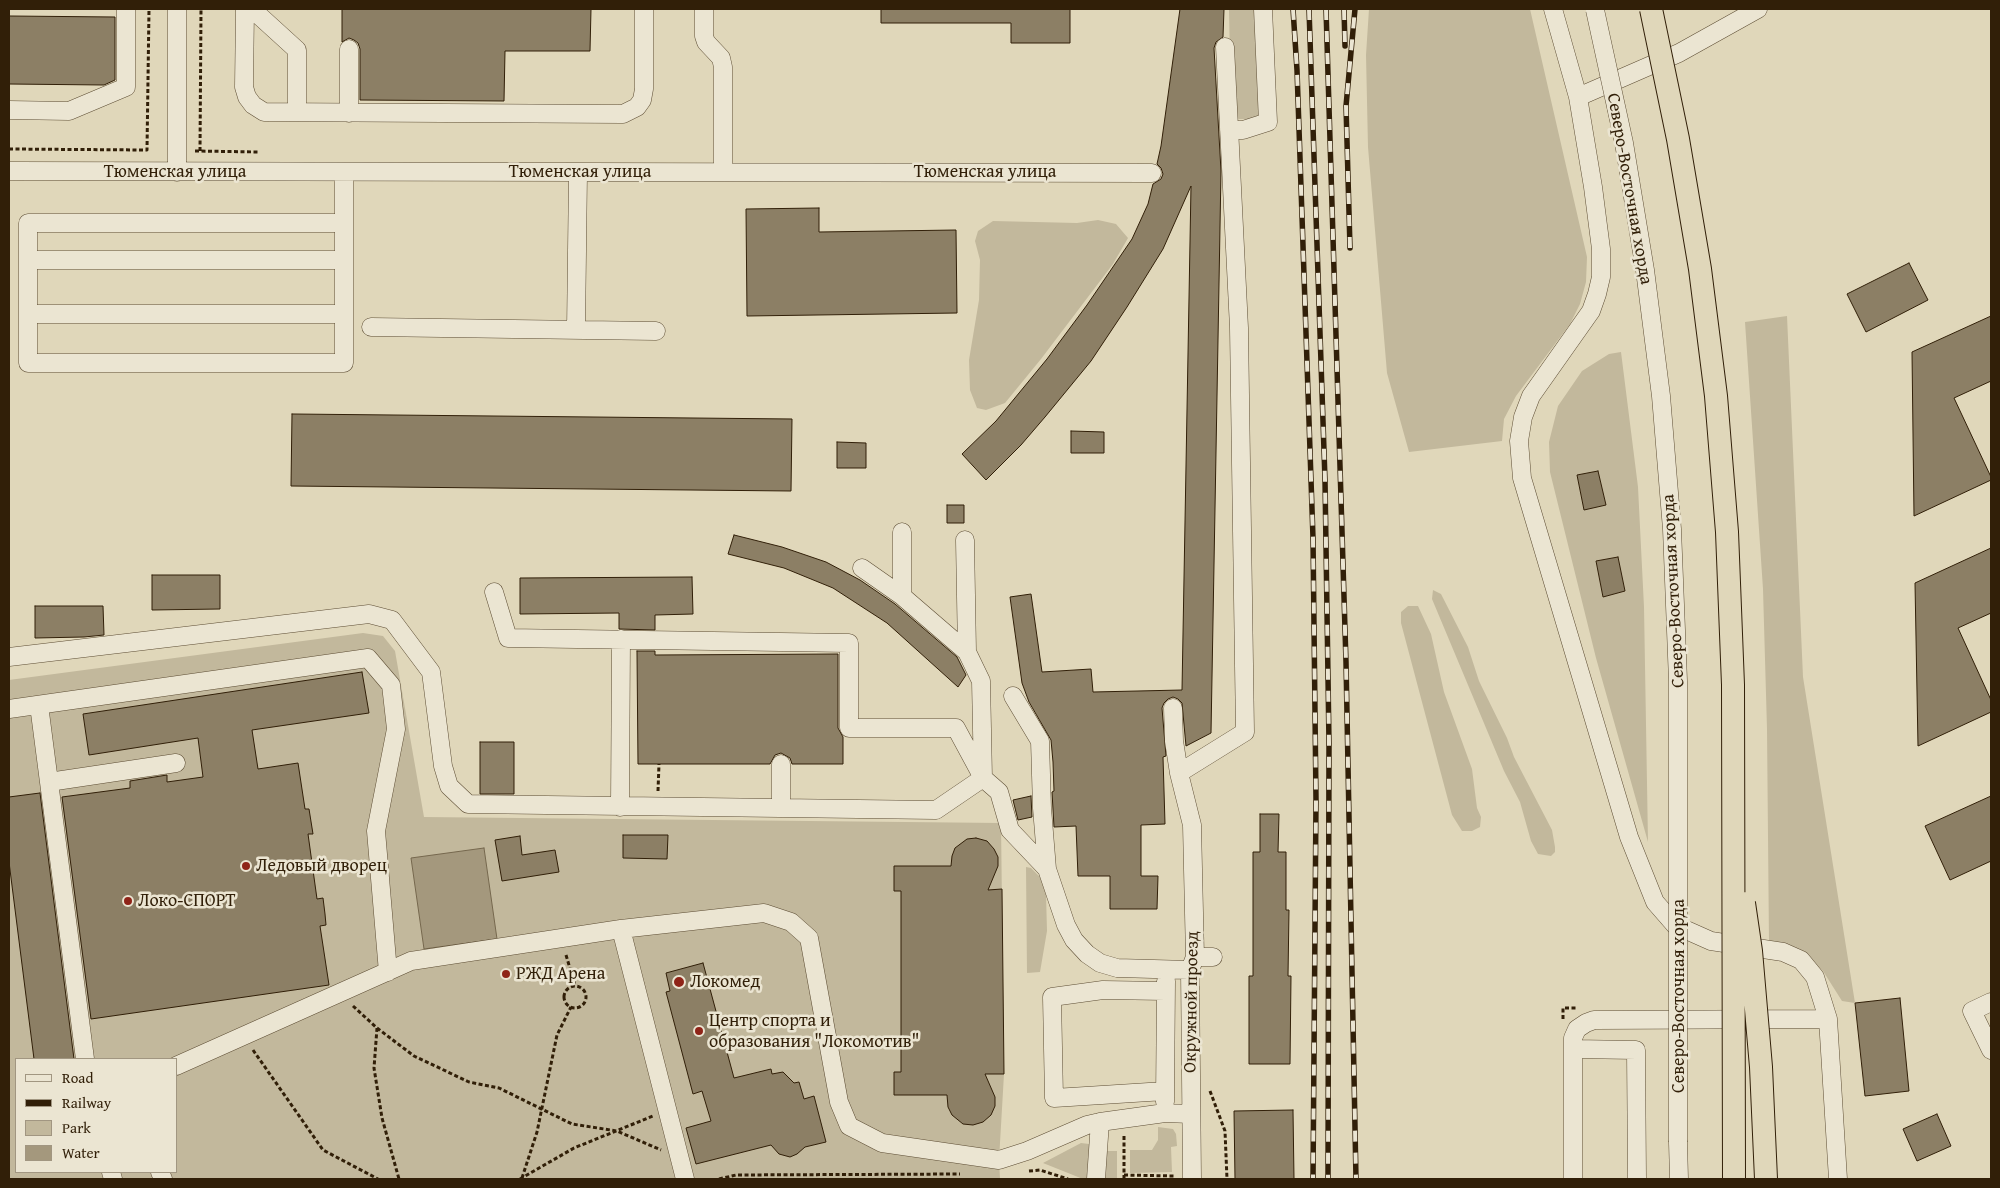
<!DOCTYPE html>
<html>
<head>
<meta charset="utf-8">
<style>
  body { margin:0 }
  #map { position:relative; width:2000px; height:1188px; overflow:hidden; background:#e0d7ba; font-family:"Gentium Book Plus",serif }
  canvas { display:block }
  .frame { position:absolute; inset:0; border:10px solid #311f08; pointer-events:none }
  .legend { position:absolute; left:15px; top:1058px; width:162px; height:115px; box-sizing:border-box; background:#ebe5d2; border:1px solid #a19681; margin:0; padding:6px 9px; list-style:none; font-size:15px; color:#311f08 }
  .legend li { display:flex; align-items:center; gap:10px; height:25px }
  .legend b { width:25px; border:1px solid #a19681 }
</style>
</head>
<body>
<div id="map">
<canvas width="2000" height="1188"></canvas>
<div class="frame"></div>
<ul class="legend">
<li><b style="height:6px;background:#ebe5d2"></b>Road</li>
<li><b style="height:6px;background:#311f08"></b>Railway</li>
<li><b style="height:14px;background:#c2b89c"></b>Park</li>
<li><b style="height:14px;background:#a4987d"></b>Water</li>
</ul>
</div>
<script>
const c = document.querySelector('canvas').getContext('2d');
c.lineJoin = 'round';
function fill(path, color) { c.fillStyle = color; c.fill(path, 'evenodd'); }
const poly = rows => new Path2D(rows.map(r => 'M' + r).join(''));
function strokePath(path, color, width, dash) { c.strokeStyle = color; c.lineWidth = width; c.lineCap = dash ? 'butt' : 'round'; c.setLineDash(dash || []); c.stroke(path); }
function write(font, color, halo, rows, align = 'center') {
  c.font = font + ' "Gentium Book Plus",serif'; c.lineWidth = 5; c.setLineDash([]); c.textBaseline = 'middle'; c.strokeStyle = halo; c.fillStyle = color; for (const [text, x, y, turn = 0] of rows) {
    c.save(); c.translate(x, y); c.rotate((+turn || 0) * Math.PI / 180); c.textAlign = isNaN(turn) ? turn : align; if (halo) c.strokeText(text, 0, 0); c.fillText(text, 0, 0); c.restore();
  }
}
fill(poly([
  [1229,9,1255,9,1256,44,1261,94,1259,119,1239,119,1231,114],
  [1369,9,1530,9,1587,257,1586,282,1580,304,1570,324,1516,396,1504,419,1502,441,1409,452,1387,373,1368,147,1366,55],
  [1098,220,1116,224,1128,238,1113,264,1041,359,1005,403,986,410,977,408,970,390,969,360,979,300,980,260,975,241,978,231,993,221,1077,223],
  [1787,316,1803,677,1855,1003,1842,1001,1823,971,1806,955,1769,943,1767,729,1763,589,1745,322],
  [1621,352,1638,487,1644,607,1648,842,1596,658,1550,472,1549,442,1558,406,1582,371,1609,354],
  [1598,471,1606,505,1585,509,1577,475],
  [1618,557,1625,591,1603,597,1596,561],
  [1433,590,1441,594,1468,647,1479,681,1507,738,1514,757,1552,830,1555,847,1555,852,1551,856,1538,854,1531,841,1520,802,1504,771,1432,599],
  [1408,606,1418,606,1431,634,1444,692,1472,769,1477,808,1481,817,1480,827,1472,831,1462,831,1452,815,1401,623,1401,612],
  [363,633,383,636,395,651,424,817,1001,823,1004,1074,999,1160,1000,1179,9,1179,9,680],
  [16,1059,176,1059,176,1172,16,1172],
  [1026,867,1031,868,1041,878,1046,894,1047,931,1040,972,1027,973],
  [1158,1127,1173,1129,1176,1134,1177,1146,1171,1147,1172,1172,1130,1173,1130,1150,1152,1150,1158,1140],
  [1081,1143,1089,1144,1089,1179,1083,1179,1043,1163],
  [1104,1151,1117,1151,1117,1179,1103,1179]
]), '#c2b89c');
const water = poly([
  [484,848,497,939,424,949,411,858,484,848]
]);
fill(water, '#a4987d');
strokePath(water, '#76684e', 1);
const building = poly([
  [342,9,591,9,590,51,505,51,504,101,360,100,360,49,358,43,354,40,349,38,342,42,342,9],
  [881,9,1070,9,1070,43,1011,43,1011,23,881,23,881,9],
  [1180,9,1224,9,1223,37,1216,42,1214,48,1221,171,1211,733,1186,746,1182,703,1178,699,1173,697,1168,699,1164,703,1162,708,1166,756,1163,757,1165,824,1141,825,1141,876,1158,876,1157,909,1110,909,1110,876,1078,876,1076,826,1054,827,1052,792,1054,791,1053,762,1051,740,1029,702,1022,683,1010,597,1031,594,1042,672,1091,669,1093,692,1182,690,1191,186,1163,249,1127,307,1091,361,1045,417,1021,445,986,480,962,454,996,421,1047,359,1087,305,1132,239,1148,204,1153,184,1161,179,1163,174,1161,168,1157,164,1161,146,1180,9],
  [9,16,115,17,115,80,104,85,9,84,9,16],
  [819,208,819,232,956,230,957,313,747,316,746,209,819,208],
  [1909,263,1928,300,1866,332,1847,294,1909,263],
  [1991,316,1991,381,1954,398,1991,477,1991,480,1914,516,1912,352,1991,316],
  [292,414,792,419,791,491,291,486,292,414],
  [1071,431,1104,432,1104,453,1071,453,1071,431],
  [837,442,866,443,866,468,837,468,837,442],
  [1598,471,1606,505,1584,510,1577,475,1598,471],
  [947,505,964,505,964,523,947,523,947,505],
  [734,535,782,547,826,562,860,580,895,604,957,657,966,675,958,687,887,623,833,588,784,568,728,554,734,535],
  [1991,548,1991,613,1958,628,1991,700,1991,712,1918,746,1915,583,1991,548],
  [1618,557,1625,591,1603,597,1596,561,1618,557],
  [152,575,220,575,220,609,152,610,152,575],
  [692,577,693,614,655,615,655,630,619,629,619,613,520,614,520,578,692,577],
  [35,606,103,606,104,635,84,637,35,638,35,606],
  [637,651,655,651,655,655,838,654,838,728,843,737,843,764,792,764,790,758,781,753,775,755,770,764,638,764,637,651],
  [362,672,369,713,252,730,258,769,298,763,305,809,309,809,313,834,308,834,317,899,323,898,325,914,326,925,320,926,329,985,91,1019,62,797,130,788,130,781,167,775,167,782,203,777,198,738,89,755,83,714,362,672],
  [480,742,514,742,514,794,480,794,480,742],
  [40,793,74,1059,34,1059,9,862,9,797,40,793],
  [1031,796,1032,817,1018,820,1013,800,1031,796],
  [1991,796,1991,861,1950,880,1925,826,1991,796],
  [1260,814,1279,814,1278,852,1286,852,1286,910,1289,910,1288,976,1291,976,1290,1064,1249,1064,1249,976,1253,976,1253,852,1260,852,1260,814],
  [623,835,668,835,667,859,623,858,623,835],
  [520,836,522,855,555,850,559,872,502,881,495,840,520,836],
  [976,838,987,841,994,849,998,857,998,866,988,890,1002,889,1004,1074,985,1074,995,1097,995,1106,991,1115,983,1122,973,1125,963,1124,952,1115,948,1107,947,1095,894,1095,894,1072,901,1072,901,891,894,891,894,866,951,866,952,856,955,848,967,839,976,838],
  [703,963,734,1078,771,1069,772,1074,783,1072,794,1083,799,1082,804,1099,814,1096,826,1142,805,1147,797,1154,790,1157,779,1154,771,1145,696,1164,686,1128,711,1121,702,1091,693,1094,666,992,670,991,666,973,703,963],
  [1900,998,1909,1091,1865,1096,1855,1003,1900,998],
  [1293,1110,1294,1179,1235,1179,1234,1111,1293,1110],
  [1937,1114,1951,1146,1917,1161,1903,1129,1937,1114]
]);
fill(building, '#8c7f65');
strokePath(building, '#311f08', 1);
const minor = poly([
  [177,9,177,172],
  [245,9,244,87,247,97,253,105,264,112,623,114,637,107,642,100,644,89,644,9],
  [252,9,297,50,297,112],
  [704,9,704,36,706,42,721,58,723,67,723,172],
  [1553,9,1578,97,1593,187,1601,249,1601,277,1597,294,1591,311,1531,396,1523,417,1519,441,1522,478,1629,837,1655,902,1675,925,1711,941,1783,952,1801,960,1815,977,1828,1019,1838,1179],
  [349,49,349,113],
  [1578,97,1679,53,1758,9],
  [9,110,69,111,126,87,126,9],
  [1229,130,1243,130,1268,122,1263,9],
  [9,171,1152,173],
  [344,172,344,314,28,314,28,260,344,260],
  [28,260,28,223,344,223],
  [28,314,28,363,344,363,344,314],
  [371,327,656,331],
  [576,330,578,173],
  [902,532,902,596],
  [965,540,967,652,981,681,983,778,999,792,1010,830,1047,869,1066,925,1074,940,1087,954,1100,963,1117,968,1190,970],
  [862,568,902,596,967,652],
  [9,657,369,614,392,620,431,672,443,766,449,786,468,804,936,810,983,778,956,728,849,728,849,643,508,638,494,592],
  [1013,696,1040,741,1042,808,1047,869],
  [39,705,49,782],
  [1173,708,1174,741,1179,773,1192,825,1195,957,1190,970,1192,1179],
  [9,709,368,658,391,685,396,729,376,831,388,972],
  [781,764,781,808],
  [1179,773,1245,732,1239,328,1225,47],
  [620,807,621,639],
  [621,929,685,1179],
  [1195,957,1213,957],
  [1991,1002,1972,1011,1991,1050],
  [1573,1049,1636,1050,1637,1179],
  [85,1059,49,782,176,763],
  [176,1066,411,961,621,929,764,913,791,922,809,938,839,1102,849,1126,882,1143,999,1160,1027,1151,1087,1125,1100,1122,1165,1113,1191,1114],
  [1165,1091,1054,1098,1052,997,1103,990,1165,991],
  [1165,1102,1166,981],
  [1678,1142,1679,1179],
  [111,1172,113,1179],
  [160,1172,163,1179],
  [1096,1179,1100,1122],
  [1573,1179,1573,1038,1577,1029,1586,1023,1594,1020,1828,1019]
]);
strokePath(minor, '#5d4d34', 19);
strokePath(poly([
  [9,149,147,150,149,9],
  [195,151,259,152],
  [200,151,201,9],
  [658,791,659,764],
  [566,955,575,985],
  '564 997a11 11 0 1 1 22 0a11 11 0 1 1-22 0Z',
  [353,1006,377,1028,374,1068,382,1118,399,1179],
  [1563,1019,1563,1008,1578,1008],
  [377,1028,414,1056,469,1082,499,1088,572,1124,617,1131,661,1150],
  [253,1050,323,1150,378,1179],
  [1210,1091,1225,1131,1227,1179],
  [1029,1171,1040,1170,1068,1179],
  [1124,1175,1174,1176],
  [522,1178,537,1132,557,1035,571,1007],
  [520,1179,574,1148,653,1116],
  [719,1179,736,1175,960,1174],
  [1124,1179,1124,1135]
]), '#311f08', 3, [4, 2.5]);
strokePath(minor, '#ebe5d2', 18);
const rail = poly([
  [1293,9,1297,70,1313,538,1316,800,1313,1179],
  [1309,9,1325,480,1329,743,1328,1179],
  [1326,9,1346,662,1356,1179],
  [1344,9,1345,46],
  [1350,248,1346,106,1355,9]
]);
strokePath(rail, '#311f08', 5.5);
strokePath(rail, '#ebe5d2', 4, [11]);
const minorBridge = poly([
  [1595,10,1624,143,1645,270,1661,396,1672,529,1678,681,1678,1142]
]);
const majorBridge = poly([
  [1651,9,1678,139,1700,269,1716,396,1727,532,1733,685,1734,1179],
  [1744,903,1751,951,1761,1067,1766,1179]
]);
strokePath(minorBridge, '#5d4d34', 19, []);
strokePath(majorBridge, '#311f08', 24, []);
strokePath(minorBridge, '#ebe5d2', 18);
strokePath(majorBridge, '#e0d7ba', 22);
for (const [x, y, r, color] of [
  [246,866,5,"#8f2418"],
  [128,901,5,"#8f2418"],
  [506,974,5,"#8f2418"],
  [679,982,6,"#8f2418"],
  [699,1031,5,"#8f2418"]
]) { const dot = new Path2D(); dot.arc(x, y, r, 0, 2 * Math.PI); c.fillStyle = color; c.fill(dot); strokePath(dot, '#ebe5d2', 2); }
write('18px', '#311f08', '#ebe5d2', [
  ["Тюменская улица",175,172],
  ["Тюменская улица",580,172],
  ["Тюменская улица",985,172],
  ["Северо-Восточная хорда",1629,189,80],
  ["Северо-Восточная хорда",1674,591,-93],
  ["Северо-Восточная хорда",1679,996,-90],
  ["Окружной проезд",1192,1002,-89]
]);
write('18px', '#311f08', '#ebe5d2', [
  ["Ледовый дворец",256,866],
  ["Локо-СПОРТ",138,901],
  ["РЖД Арена",516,974],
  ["Локомед",690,982],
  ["Центр спорта и",709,1021],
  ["образования \"Локомотив\"",709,1042]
], 'left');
</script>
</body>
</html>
